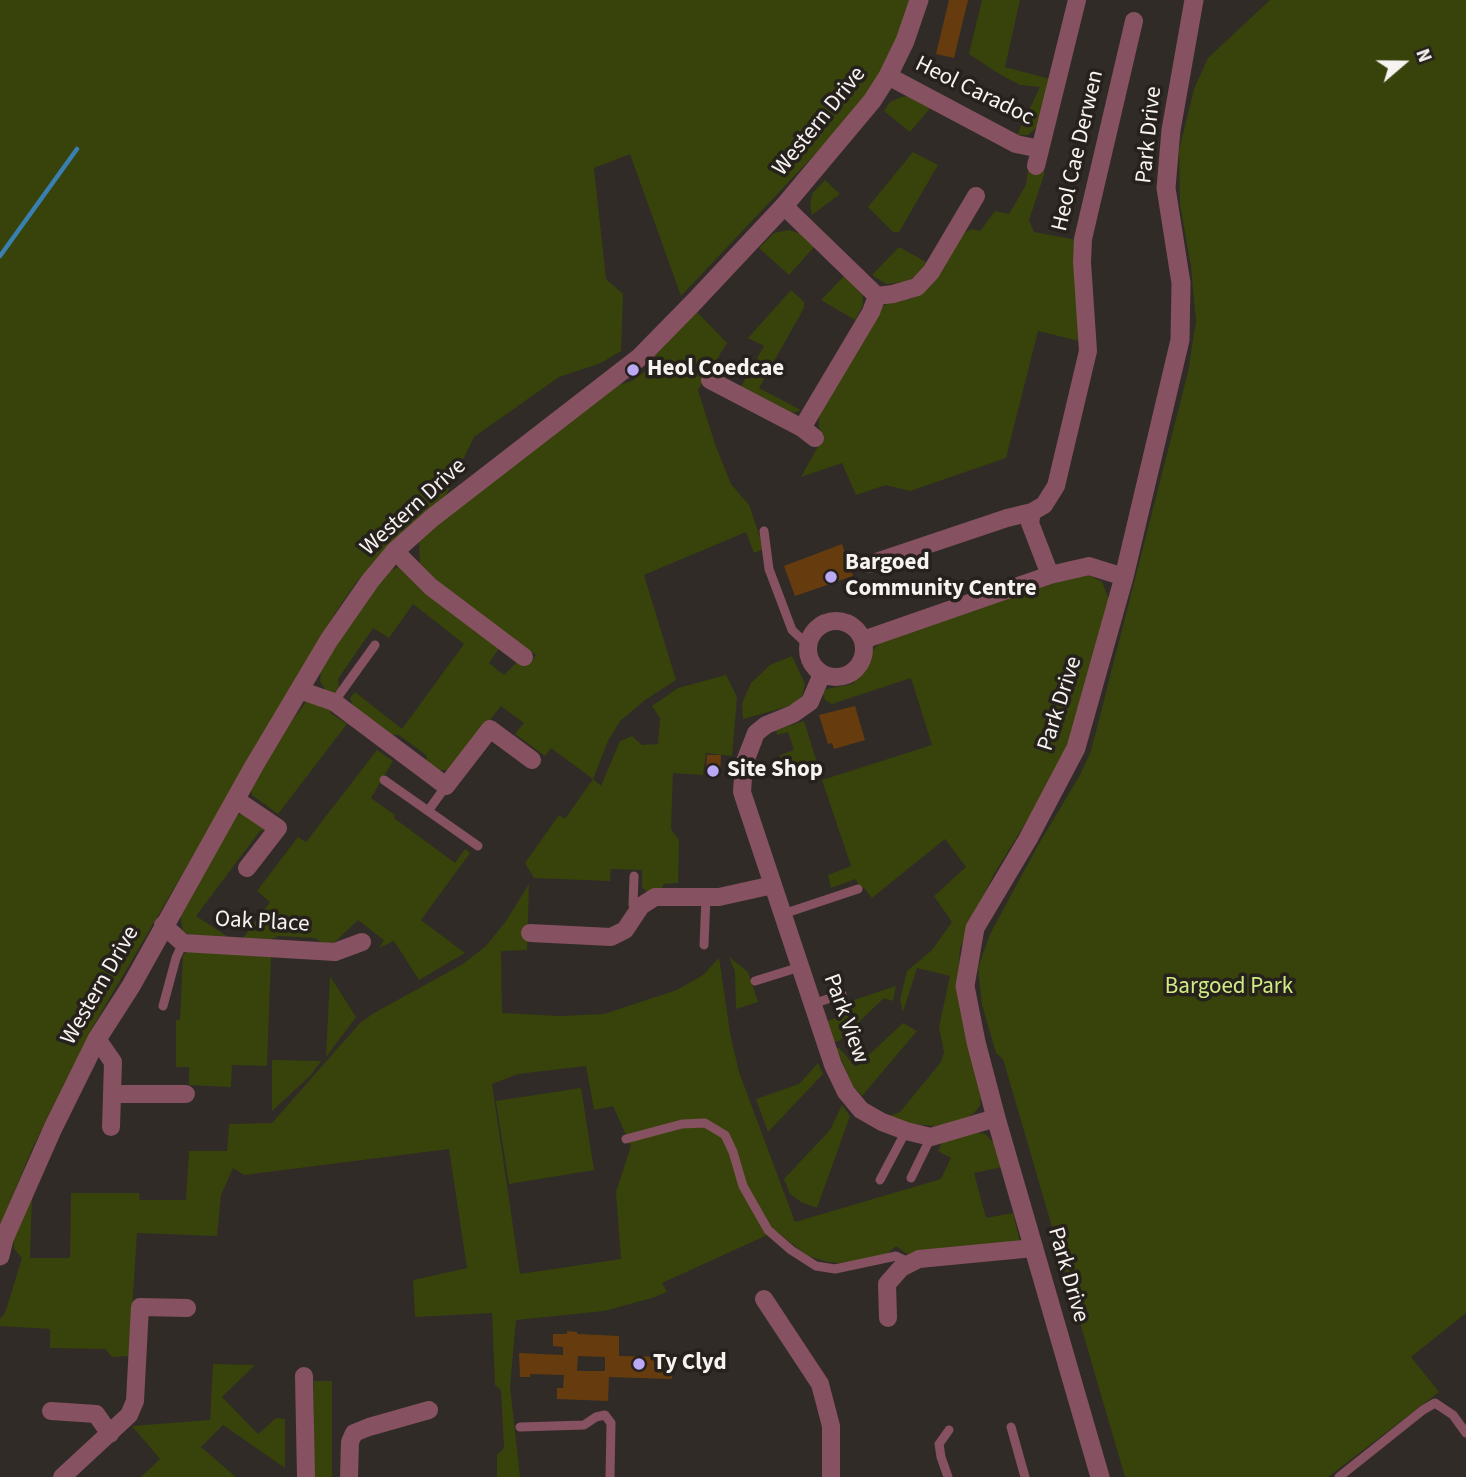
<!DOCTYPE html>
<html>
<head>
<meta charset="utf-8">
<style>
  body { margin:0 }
  #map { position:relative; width:1466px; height:1477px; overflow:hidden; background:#302b27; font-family:"Source Sans 3",sans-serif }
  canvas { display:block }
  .north { position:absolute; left:1368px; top:28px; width:70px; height:70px; -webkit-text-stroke:5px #26211d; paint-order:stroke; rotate:70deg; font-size:19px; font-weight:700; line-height:28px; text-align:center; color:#f7f3f1 }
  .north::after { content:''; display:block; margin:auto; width:24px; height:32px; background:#f7f3f1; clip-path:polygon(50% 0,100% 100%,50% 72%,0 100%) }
</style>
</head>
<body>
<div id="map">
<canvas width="1466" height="1477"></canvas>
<div class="north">N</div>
</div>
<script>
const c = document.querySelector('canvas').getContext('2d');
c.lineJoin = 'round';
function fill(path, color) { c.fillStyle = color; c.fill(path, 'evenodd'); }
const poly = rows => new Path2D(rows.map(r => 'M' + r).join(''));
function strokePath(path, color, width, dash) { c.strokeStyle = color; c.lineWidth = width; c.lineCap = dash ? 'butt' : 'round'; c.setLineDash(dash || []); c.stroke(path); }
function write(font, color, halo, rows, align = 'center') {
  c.font = font + ' "Source Sans 3",sans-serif'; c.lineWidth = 7; c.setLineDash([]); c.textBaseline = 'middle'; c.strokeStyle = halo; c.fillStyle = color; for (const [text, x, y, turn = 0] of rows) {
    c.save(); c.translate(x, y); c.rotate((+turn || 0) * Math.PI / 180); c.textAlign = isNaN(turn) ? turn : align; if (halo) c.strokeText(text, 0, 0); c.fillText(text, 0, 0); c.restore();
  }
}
fill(poly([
  [0,0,909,0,896,40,868,98,681,296,630,154,594,168,606,279,623,294,621,351,601,363,559,377,474,437,446,495,358,580,337,610,91,1030,32,1149,0,1226],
  [982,0,1020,0,1005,67,1050,79,1040,124,1028,135,1017,135,1040,87,1020,85,1001,75,969,54],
  [1270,0,1466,0,1466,1313,1411,1357,1439,1392,1328,1477,1125,1477,1003,1059,996,1053,982,1005,978,968,990,934,1037,847,1080,775,1091,751,1188,372,1196,321,1191,267,1180,204,1179,150,1194,89,1208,58],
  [915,95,932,106,910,132,884,111,890,102,901,97],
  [913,152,938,165,899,232,893,232,868,207],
  [1028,170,1045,172,1029,220,1034,232,1077,240,1083,342,1038,331,1006,458,910,491,886,485,856,495,842,463,801,477,824,436,819,427,819,417,882,307,893,300,911,299,926,290,938,276,961,235,971,229,980,231,995,211,1009,214,1026,185],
  [825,180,840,194,812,215,810,205,812,194],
  [789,230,804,235,815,246,789,275,759,248,774,233],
  [899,247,928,263,920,274,905,282,886,284,872,275],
  [845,275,862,290,863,305,855,320,821,300],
  [791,290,804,302,804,308,759,388,801,410,793,413,782,412,740,388,764,346,748,338],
  [697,312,727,343,698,390,715,444,731,484,749,505,764,549,754,553,746,532,644,575,676,680,645,700,620,721,608,741,593,779,601,786,620,741,632,736,642,745,658,744,660,718,652,706,678,688,726,675,737,697,732,756,706,753,703,775,673,773,671,829,679,840,678,883,664,884,661,890,647,892,642,887,642,870,611,869,610,881,534,878,525,863,559,815,565,819,593,779,551,748,545,756,515,734,524,723,501,706,450,770,435,770,427,764,426,755,399,735,388,735,353,706,350,698,355,692,402,729,464,644,413,604,389,638,373,628,338,679,339,687,334,693,326,691,320,681,321,670,362,603,386,573,400,566,500,647,489,663,504,675,519,660,530,664,536,655,439,584,420,563,419,541,466,498,617,385,632,381,647,370,652,358],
  [1085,573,1102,582,1109,599,1062,764,994,874,969,925,960,949,958,978,981,1090,980,1106,973,1114,957,1122,936,1126,911,1124,887,1117,900,1112,941,1062,944,1052,939,1027,950,976,917,968,903,1012,900,1000,907,971,932,950,952,922,934,896,966,867,945,839,872,898,864,888,859,887,856,879,831,888,828,875,851,866,822,780,932,745,911,678,832,704,825,700,823,694,826,689,853,684,867,662,871,652,883,640],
  [792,656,805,684,802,696,793,705,743,719,742,703,751,683,770,665],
  [306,702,332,707,330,713,347,724,278,814,252,795,251,789,293,719],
  [804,721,818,766,787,776,780,755,794,750,788,732,777,735,776,730],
  [377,750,393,761,371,798,395,815,394,818,455,863,465,849,470,853,421,920,465,953,419,980,394,941,379,948,384,940,358,920,334,943,325,945,315,938,278,936,272,939,243,938,270,902,257,891,298,837,306,842],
  [248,811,266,830,260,831,196,916,228,937,193,937,183,931,180,914,236,816],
  [529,884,527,950,501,951,502,1013,560,1016,604,1014,677,990,703,975,719,958,730,1033,739,1072,795,1222,941,1179,951,1158,938,1151,943,1140,975,1132,985,1134,993,1142,1002,1167,974,1173,986,1218,1013,1213,1021,1246,907,1254,896,1246,887,1254,841,1263,828,1262,808,1256,776,1231,662,1283,667,1292,652,1298,604,1311,516,1320,510,1386,520,1477,497,1477,497,1455,504,1448,501,1390,495,1385,492,1313,415,1317,413,1280,467,1268,449,1149,244,1175,233,1168,221,1195,217,1236,137,1233,129,1356,112,1357,105,1349,50,1348,50,1329,0,1326,0,1319,5,1313,22,1258,14,1249,13,1238,32,1194,30,1258,70,1258,71,1193,139,1193,140,1200,186,1200,189,1151,227,1151,229,1124,272,1123,360,1023,374,1013,463,964,486,946,506,921],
  [586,1066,594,1110,613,1106,631,1146,616,1192,621,1259,520,1274,492,1084,518,1074],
  [190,949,271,957,267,1066,232,1065,231,1087,189,1085,189,1067,176,1067,176,1020,180,1020,183,955],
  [729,957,748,972,758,1002,736,1009,735,972],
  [330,976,356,1017,326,1057],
  [896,986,893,1001,884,998,839,1041,833,1042,827,1021,848,1014,845,1003],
  [903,1023,917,1031,862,1096,853,1086,836,1048,839,1048,856,1067],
  [272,1060,321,1061,310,1076,272,1111],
  [818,1063,823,1074,768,1132,756,1099,799,1084],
  [581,1088,594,1170,509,1184,496,1101],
  [842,1105,850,1116,817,1208,801,1202,790,1194,784,1179,830,1130],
  [213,1364,255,1365,222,1397,258,1434,276,1418,285,1419,285,1468,223,1425,201,1447,236,1477,141,1477,160,1459,132,1426,210,1420],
  [314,1381,332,1381,332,1477,314,1477]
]), '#37430a');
strokePath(poly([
  [0,256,77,149]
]), '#397fb0', 4.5);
fill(poly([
  [949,0,968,0,954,58,936,54],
  [842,544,853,576,795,596,784,566],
  [855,706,865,740,834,749,832,743,828,744,819,715],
  [707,755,721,755,720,774,706,774],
  [567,1331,577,1332,577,1334,619,1336,619,1356,673,1357,672,1379,609,1377,608,1401,557,1399,557,1388,563,1388,564,1375,530,1374,530,1377,520,1377,519,1353,563,1355,563,1347,553,1346,553,1334,567,1334],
  [578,1356,605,1357,605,1371,577,1371]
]), '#663c0e');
strokePath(poly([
  [764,531,769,569,792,630,807,644],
  [334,702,375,645],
  [384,780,478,846],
  [428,811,446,786],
  [634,876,633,905,637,911],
  [783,914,858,889],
  [704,945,706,897],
  [755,981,800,967],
  [813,1004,842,994],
  [163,1006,176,958,183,943],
  [626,1139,682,1124,705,1123,725,1135,733,1152,743,1186,768,1230,791,1250,816,1266,835,1269,896,1256,909,1262],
  [911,1178,931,1137],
  [880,1180,906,1131],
  [520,1427,584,1425,596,1417,605,1415,611,1423,610,1477],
  [1011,1427,1025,1477],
  [948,1477,941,1457,939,1444,949,1430],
  [1339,1477,1423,1410,1435,1403,1453,1415,1466,1433]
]), '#865160', 9);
strokePath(poly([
  [888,76,1016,144,1040,149],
  [1036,166,1077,0],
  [784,206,877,296],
  [710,380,802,428,815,438],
  [802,428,871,312,877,296,893,294,917,287,931,272,976,196],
  [1032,512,1030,523,1050,575],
  [395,551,431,587,524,657],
  [870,564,1007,518,1032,512,1044,505,1056,486,1088,351,1082,262,1083,239,1134,21],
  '808 649a28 28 0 1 1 56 0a28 28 0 1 1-56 0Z',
  [863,640,1050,575,1089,566,1124,577],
  [822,674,810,702,793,714,766,725,756,733,744,764,742,792,833,1065,846,1092,861,1110,882,1122,906,1131,931,1137,996,1118],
  [299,690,334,702,446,786,490,729,532,760],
  [235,799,278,828,247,868],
  [163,925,183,943,335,952,362,942],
  [530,933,611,937,625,930,641,906,655,897,719,897,773,885],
  [97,1039,113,1062,111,1127],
  [112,1094,186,1094],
  [764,1299,820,1384,831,1426,831,1477],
  [888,1318,887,1284,901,1268,919,1259,1034,1248],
  [304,1376,306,1477],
  [51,1411,96,1414,110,1434],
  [62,1477,129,1415,135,1401,140,1307,187,1308],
  [349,1477,350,1442,354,1433,369,1427,429,1410]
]), '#865160', 18);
strokePath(poly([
  [0,1256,4,1239,53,1128,97,1039,131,986,254,766,329,640,370,581,395,551,432,518,640,357,693,303,784,206,872,101,888,76,905,41,919,0],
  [1100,1477,996,1118,976,1042,965,986,975,928,1028,839,1076,748,1124,577,1180,340,1181,283,1166,188,1171,130,1194,0]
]), '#865160', 19);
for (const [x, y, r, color] of [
  [633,370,7,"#bca9f5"],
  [831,577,7,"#bca9f5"],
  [713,771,7,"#bca9f5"],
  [639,1364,7,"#bca9f5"]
]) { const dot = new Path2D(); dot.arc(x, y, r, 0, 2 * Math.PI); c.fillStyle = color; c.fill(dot); strokePath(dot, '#26211d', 2.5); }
write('23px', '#f7f3f1', '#26211d', [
  ["Heol Caradoc",974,92,26],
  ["Western Drive",820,122,-51],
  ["Park Drive",1150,135,-84],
  ["Heol Cae Derwen",1079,151,-77],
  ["Western Drive",414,508,-42],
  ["Park Drive",1061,704,-72],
  ["Oak Place",262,923,3],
  ["Western Drive",101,986,-60],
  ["Park View",845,1019,70],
  ["Park Drive",1067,1275,74]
]);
write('bold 23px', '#f7f3f1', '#26211d', [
  ["Heol Coedcae",647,370],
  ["Bargoed",845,564],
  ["Community Centre",845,590],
  ["Site Shop",727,771],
  ["Ty Clyd",653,1364]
], 'left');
write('23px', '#d0eb83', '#26211d', [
  ["Bargoed Park",1229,988]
]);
</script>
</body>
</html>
